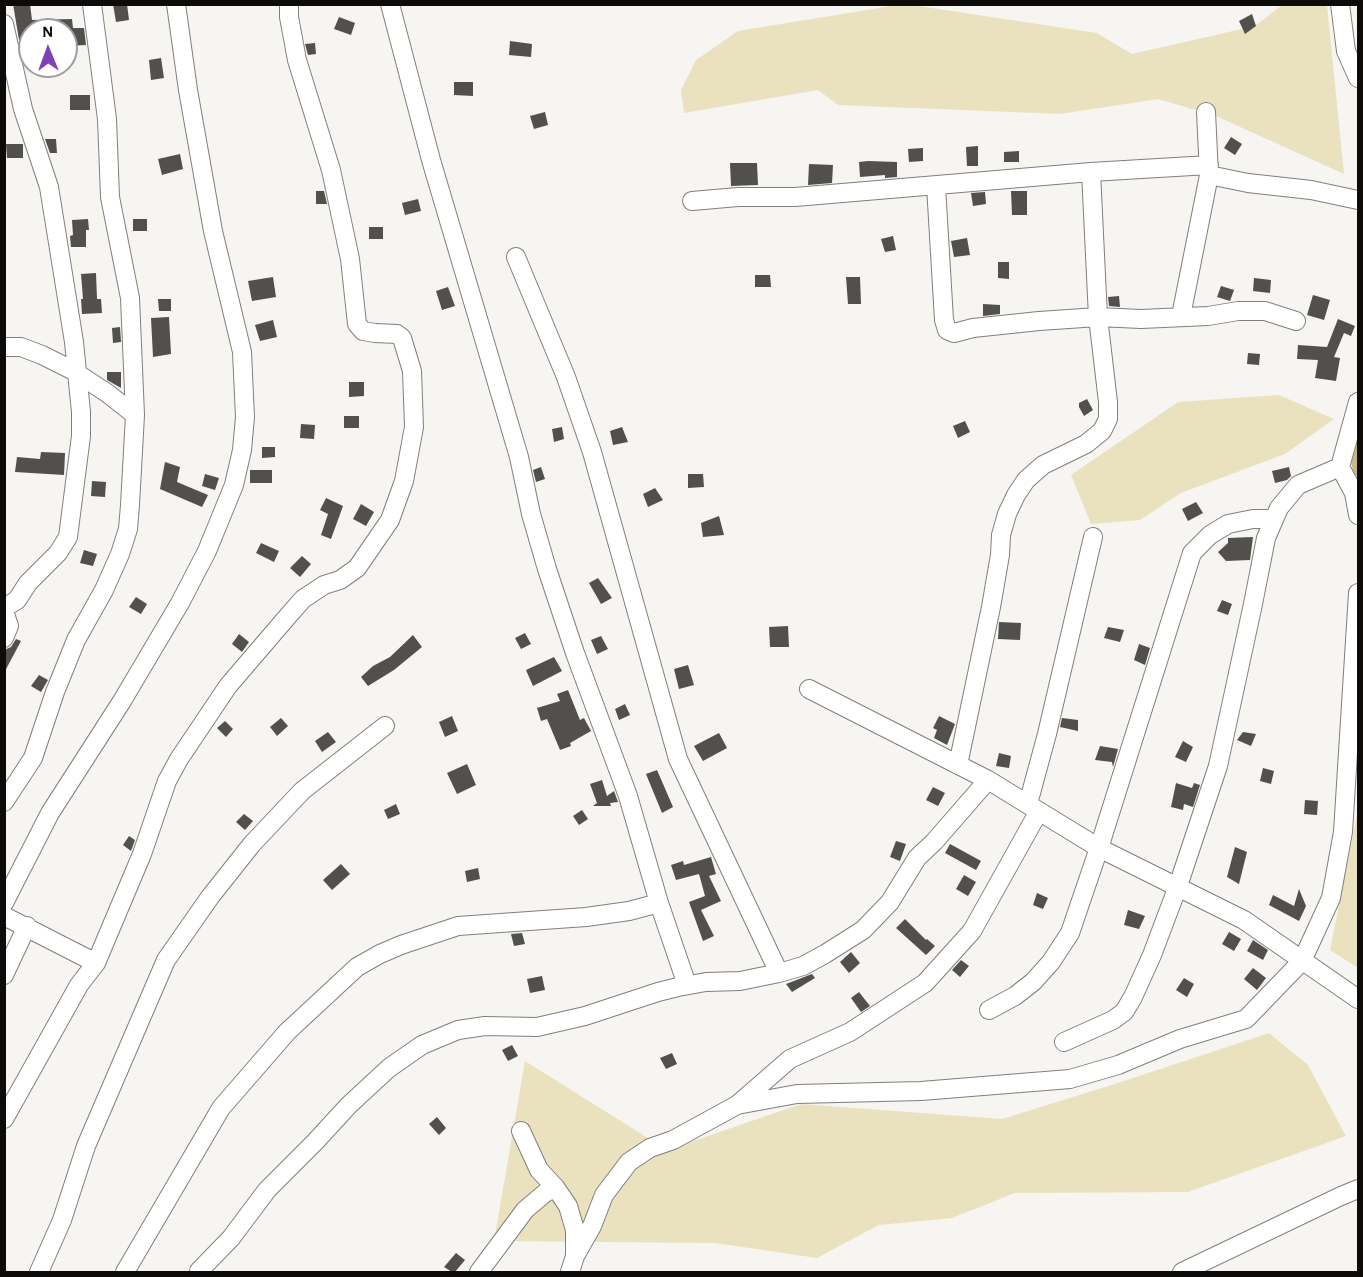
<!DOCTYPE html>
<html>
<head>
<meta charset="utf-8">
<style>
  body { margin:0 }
  #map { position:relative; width:1363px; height:1277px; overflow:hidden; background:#f6f5f1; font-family:"Alegreya Sans",sans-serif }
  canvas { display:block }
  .frame { position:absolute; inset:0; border:6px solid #0c0b0a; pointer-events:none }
  .north { position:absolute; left:18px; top:18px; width:60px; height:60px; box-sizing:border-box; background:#fff; border:2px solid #9e9d9d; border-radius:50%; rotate:359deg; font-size:16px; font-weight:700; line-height:24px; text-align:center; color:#0c0b0a }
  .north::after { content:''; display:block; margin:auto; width:21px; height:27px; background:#8141b6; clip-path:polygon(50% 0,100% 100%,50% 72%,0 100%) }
</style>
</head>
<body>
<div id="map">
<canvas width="1363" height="1277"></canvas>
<div class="frame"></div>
<div class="north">N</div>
</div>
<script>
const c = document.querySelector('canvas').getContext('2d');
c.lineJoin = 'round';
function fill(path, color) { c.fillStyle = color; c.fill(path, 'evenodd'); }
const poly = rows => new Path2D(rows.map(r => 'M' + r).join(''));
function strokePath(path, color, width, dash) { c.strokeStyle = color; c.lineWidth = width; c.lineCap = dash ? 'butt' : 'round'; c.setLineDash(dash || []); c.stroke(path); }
fill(poly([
  [897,5,912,5,1097,33,1132,54,1255,26,1282,5,1327,5,1344,174,1216,116,1158,99,1060,114,838,105,818,90,684,113,681,90,696,60,738,31],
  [1279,395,1334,419,1285,454,1181,493,1140,520,1091,524,1071,475,1178,402],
  [1358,810,1358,968,1330,950],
  [1269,1033,1308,1065,1346,1136,1188,1192,1015,1193,952,1218,879,1225,817,1258,715,1243,494,1241,525,1061,667,1150,801,1104,1002,1119,1118,1083]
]), '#eae2bf');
fill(poly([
  [1357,439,1358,440,1358,477,1353,472,1351,460]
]), '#c6b982');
fill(poly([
  [13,4,30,4,32,20,72,19,73,28,84,28,86,45,66,46,66,30,30,30,30,39,19,40],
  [113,4,127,4,129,20,116,22],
  [1252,14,1256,26,1245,34,1239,21],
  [339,17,355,23,351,35,334,29],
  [510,41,532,44,531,57,509,55],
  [315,43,316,54,308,55,305,44],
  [161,58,164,78,151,80,149,60],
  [454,82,473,82,473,96,454,95],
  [70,95,90,95,90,110,70,110],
  [545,112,548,125,534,129,530,116],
  [1231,137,1242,144,1235,155,1224,148],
  [45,139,56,139,57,153,50,153],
  [6,144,23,144,23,158,7,158],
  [978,146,978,166,967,166,966,147],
  [923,148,923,161,909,162,908,149],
  [1019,151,1019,162,1004,162,1004,152],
  [180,154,183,169,162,175,158,159],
  [868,161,897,162,897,177,885,178,885,175,860,177,859,162],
  [730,163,757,163,758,185,731,186],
  [809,164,833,165,832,183,808,185],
  [316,191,324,191,327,204,316,204],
  [1011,191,1027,191,1027,215,1012,215],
  [985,192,986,204,973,206,971,193],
  [418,199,421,211,405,215,402,203],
  [88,219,89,230,86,230,86,247,71,247,70,236,73,235,72,220],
  [133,219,147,219,147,231,133,231],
  [369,227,383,227,383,239,369,239],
  [893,236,896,250,885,252,881,239],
  [967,238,970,255,954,257,951,241],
  [998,262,1009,262,1009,279,998,278],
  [96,273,97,299,101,299,102,313,82,314,81,299,83,299,81,274],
  [755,275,770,275,771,287,755,287],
  [273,277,276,297,252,301,248,281],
  [846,277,860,277,861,304,848,304],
  [1254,278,1271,280,1270,293,1253,291],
  [1221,286,1234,290,1230,301,1217,297],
  [448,287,455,306,442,310,436,291],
  [1313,295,1330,300,1324,320,1307,315],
  [1119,296,1120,307,1109,306,1108,297],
  [158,299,171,299,171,311,159,311],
  [983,304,1000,305,1000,314,983,316],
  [169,317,171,354,153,357,151,318],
  [1338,319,1355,326,1351,336,1344,333,1334,357,1340,358,1336,381,1315,378,1318,360,1297,359,1298,345,1327,347],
  [273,320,277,337,260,341,255,325],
  [120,327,121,342,113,343,112,328],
  [1248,353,1260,354,1259,365,1247,364],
  [107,372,121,372,121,388,107,380],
  [349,382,364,382,364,396,349,397],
  [1087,399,1093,410,1084,416,1079,407,1079,403],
  [344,416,359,416,359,428,344,428],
  [965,421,970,432,958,438,953,426],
  [301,424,315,425,314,439,300,438],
  [562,427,564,439,554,442,552,429],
  [622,427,628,442,613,445,610,431],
  [262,447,275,447,275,457,262,458],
  [41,452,65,453,64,475,15,472,17,457,40,459],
  [165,462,180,467,177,482,208,495,202,507,160,489],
  [541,467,545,479,536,482,533,470],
  [1289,467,1291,476,1287,480,1275,483,1272,471],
  [250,470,272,470,272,483,250,483],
  [205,474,219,478,215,490,202,486],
  [688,474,703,474,704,487,688,488],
  [92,481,106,482,105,497,91,496],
  [655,488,663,500,648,507,643,494],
  [326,498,343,506,331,539,321,535,328,514,320,510],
  [1196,502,1203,513,1188,521,1182,509],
  [361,504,374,512,366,526,353,519],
  [719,516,724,535,703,537,701,523],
  [1253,537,1250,560,1226,561,1218,552,1228,543,1228,538],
  [261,543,279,551,274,562,256,553],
  [84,550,97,554,93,566,80,563],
  [302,556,311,564,300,577,290,568],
  [598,578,612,598,601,604,589,583],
  [136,597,147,604,141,614,129,607],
  [1222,600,1232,604,1228,615,1217,611],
  [999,622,1021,623,1020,640,998,639],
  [788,626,789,647,770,647,769,627],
  [1108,627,1124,630,1120,642,1104,638],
  [525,633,531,644,521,649,515,638],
  [239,634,249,642,242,652,232,644],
  [413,635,422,647,394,670,368,686,361,677,373,666,390,657],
  [601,636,608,649,597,654,591,640],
  [16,639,21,641,4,673,4,650,11,647],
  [1139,644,1150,648,1145,665,1134,660],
  [554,657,562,671,533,686,526,670],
  [688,665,694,685,679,689,674,669],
  [39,675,48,680,41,692,31,686],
  [568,690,580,720,584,718,591,731,570,743,571,746,560,750,547,719,541,721,537,708,560,701,557,694],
  [625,704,630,715,619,720,615,709],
  [452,716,458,731,445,737,439,722],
  [939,716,955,724,947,745,934,738,937,730,933,728],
  [281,718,288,726,277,736,270,727],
  [1062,718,1078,720,1078,731,1060,727],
  [225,721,233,729,226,737,217,728],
  [328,732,336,742,322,752,315,741],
  [1243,732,1256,734,1251,746,1237,740],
  [719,733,727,748,703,761,694,746],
  [1183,741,1193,747,1186,762,1175,757],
  [1100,746,1118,749,1113,767,1112,762,1095,760],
  [999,753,1011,756,1009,768,996,766],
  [467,764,476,785,457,794,447,773],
  [1263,768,1274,771,1271,784,1260,781],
  [657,770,673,807,662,813,646,774],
  [602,780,607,796,614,791,618,802,610,803,611,806,593,806,597,803,590,784],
  [1176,783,1192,788,1194,783,1200,785,1193,807,1184,804,1183,810,1171,807],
  [933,787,945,793,938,806,926,800],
  [1305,800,1318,801,1317,815,1304,814],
  [396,804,400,814,388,819,384,810],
  [582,810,588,819,579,825,573,816],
  [244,814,253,821,245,830,236,822],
  [129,836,135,840,131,851,123,845],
  [896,841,906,844,900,861,890,857],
  [950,844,981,861,976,870,945,853],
  [1235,847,1247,852,1239,884,1227,877],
  [711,857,716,874,709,876,721,901,701,910,714,936,703,941,689,902,705,896,699,874,676,880,671,865,683,861,684,865],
  [341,864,350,874,332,890,323,880],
  [478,868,480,879,467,882,465,871],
  [964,875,976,882,968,896,956,889],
  [1299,889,1306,906,1299,921,1269,905,1273,895,1294,906],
  [1037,893,1048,898,1043,909,1033,905],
  [1128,910,1145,916,1139,929,1124,925],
  [905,919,926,940,927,939,935,946,926,955,896,928],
  [1229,932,1241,939,1234,951,1222,944],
  [522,933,525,944,514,946,511,934],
  [1253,940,1268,950,1263,960,1247,951],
  [851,952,860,963,849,973,840,962],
  [961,960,969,966,960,977,952,970],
  [1253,968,1266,978,1257,990,1244,979],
  [812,974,815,978,792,992,786,984],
  [542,976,545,990,530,993,527,979],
  [1184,978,1194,984,1187,997,1176,990],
  [859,992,870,1006,861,1012,851,998],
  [512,1045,518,1056,508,1061,502,1050],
  [672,1053,677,1064,666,1069,660,1058],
  [437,1117,446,1128,439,1135,429,1124],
  [456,1253,465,1260,455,1272,452,1272,444,1267]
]), '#51504c');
const minor = poly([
  [390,4,431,160,519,457,531,514,547,569,575,653,628,796,659,903,687,985],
  [1340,4,1346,51,1358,78],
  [4,24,23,109,49,187,74,342,81,412,81,436,68,537,58,553,28,583,17,600,4,608],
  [1209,175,1248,183,1311,190,1358,200],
  [936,186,944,320,947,330,954,333,973,328,1039,321,1098,317,1141,319,1208,316,1238,311,1265,311,1296,321],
  [692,201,738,197,795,197,1091,172,1209,165],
  [516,257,566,377,592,452,678,759,779,973],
  [1181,316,1209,175,1206,112],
  [4,347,21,347,42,355,72,370,107,393,135,415],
  [1358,402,1340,467,1354,493,1358,515],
  [4,611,9,626,4,638],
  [809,689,988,780,1099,848,1244,920,1358,999],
  [958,765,991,607,1000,555,1001,535,1007,514,1016,495,1026,480,1043,465,1086,444,1102,431,1108,419,1108,402,1098,317,1091,172],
  [4,802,33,758,55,692,76,640,104,590,120,554,128,529,130,505,135,415,130,298,110,197,107,119,92,4],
  [1028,804,1047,734,1093,537],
  [4,903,50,813,122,701,180,603,207,551,234,485,242,450,245,417,242,352,213,231,188,90,176,4],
  [4,916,96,963],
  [4,975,27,926],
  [989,1010,1015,996,1033,982,1051,962,1070,933,1099,848,1192,553,1210,535,1228,524,1253,519,1274,519],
  [1064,1042,1113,1020,1124,1012,1133,997,1152,955,1178,886,1218,766,1253,604,1266,538,1279,508,1298,485,1340,467],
  [737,1105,790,1059,850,1032,925,983,972,931,1039,811],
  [4,1119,79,985,96,963,142,854,167,781,179,759,228,686,288,616,303,599,324,585,340,580,357,568,390,520,404,481,414,427,412,371,402,338,397,334,375,333,363,331,357,324,350,259,331,170,297,60,289,17,289,4],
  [521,1131,539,1170,555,1187,568,1206,575,1230,575,1256,570,1272],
  [575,1256,592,1226,604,1195,629,1162,650,1148,673,1140,737,1105,797,1094,921,1091,1070,1079,1118,1065,1180,1039,1246,1019,1302,961,1331,898,1343,832,1358,593],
  [199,1271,231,1238,267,1190,315,1142,349,1105,389,1068,422,1045,458,1030,485,1026,537,1027,585,1016,658,992,678,987,706,982,740,981,779,973,803,966,825,954,863,930,890,902,917,858,934,842,988,780],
  [39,1272,62,1220,86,1146,166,960,210,897,252,844,302,791,385,726],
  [125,1272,221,1108,287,1032,357,967,380,954,401,945,458,926,586,917,629,911,659,903],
  [479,1272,525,1210,545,1193,555,1187],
  [1182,1272,1341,1196,1358,1189]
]);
strokePath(minor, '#807f7b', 20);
strokePath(minor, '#fff', 18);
</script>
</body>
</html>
